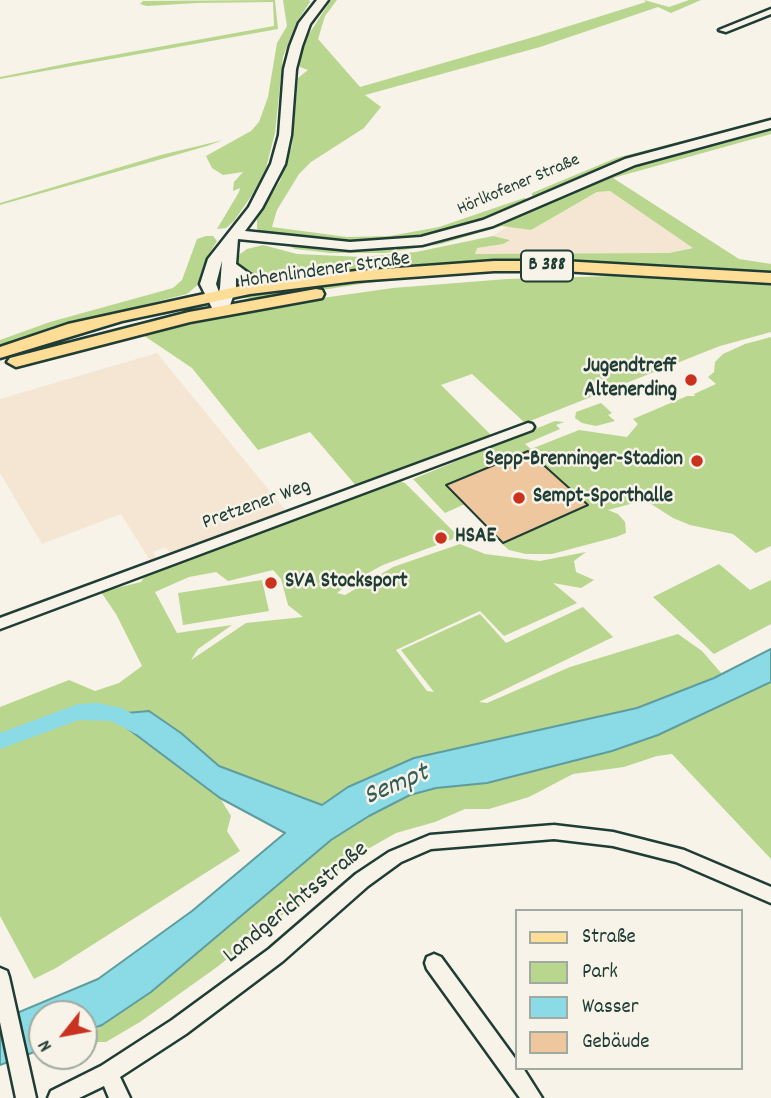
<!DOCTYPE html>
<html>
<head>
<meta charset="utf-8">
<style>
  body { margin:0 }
  #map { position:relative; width:771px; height:1098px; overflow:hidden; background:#f7f3e8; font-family:Dekko,sans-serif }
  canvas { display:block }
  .legend { position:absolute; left:515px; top:909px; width:228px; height:161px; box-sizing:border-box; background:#f7f3e8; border:2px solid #a1aaa0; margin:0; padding:9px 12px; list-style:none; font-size:21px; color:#1f3d34 }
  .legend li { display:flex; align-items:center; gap:14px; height:35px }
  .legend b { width:35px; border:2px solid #a1aaa0 }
  .north { position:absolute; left:28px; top:1000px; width:70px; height:70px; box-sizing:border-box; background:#f7f3e8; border:2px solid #a1aaa0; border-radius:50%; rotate:239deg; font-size:19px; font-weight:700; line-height:28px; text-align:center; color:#1f3d34 }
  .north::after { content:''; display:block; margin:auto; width:24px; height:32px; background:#c8321e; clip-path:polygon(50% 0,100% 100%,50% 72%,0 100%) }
</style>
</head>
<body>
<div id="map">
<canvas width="771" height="1098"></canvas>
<ul class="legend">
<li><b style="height:9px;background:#fedd96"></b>Straße</li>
<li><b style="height:19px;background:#b8d68e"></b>Park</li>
<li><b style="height:19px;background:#8adbe5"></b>Wasser</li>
<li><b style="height:19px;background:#eec79e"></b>Gebäude</li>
</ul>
<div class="north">N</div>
</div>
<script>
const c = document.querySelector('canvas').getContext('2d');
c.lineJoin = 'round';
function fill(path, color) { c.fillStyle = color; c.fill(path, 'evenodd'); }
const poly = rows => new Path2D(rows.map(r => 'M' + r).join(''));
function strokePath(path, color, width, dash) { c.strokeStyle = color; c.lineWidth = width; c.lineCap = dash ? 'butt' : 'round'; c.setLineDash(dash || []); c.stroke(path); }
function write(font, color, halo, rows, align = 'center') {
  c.font = font + ' Dekko,sans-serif'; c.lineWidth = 5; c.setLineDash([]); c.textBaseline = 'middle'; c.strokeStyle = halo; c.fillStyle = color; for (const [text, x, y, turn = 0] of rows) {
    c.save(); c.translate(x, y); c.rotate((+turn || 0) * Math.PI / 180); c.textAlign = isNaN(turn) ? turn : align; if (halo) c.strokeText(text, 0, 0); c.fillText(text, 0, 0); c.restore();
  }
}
fill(poly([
  [610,191,695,247,669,253,475,254,476,248,503,244,509,239,493,236,508,226,531,230,598,192],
  [157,353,286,511,171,554,165,547,153,552,157,559,151,562,121,514,42,544,0,473,0,399]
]), '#f4e6d2');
fill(poly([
  [275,0,278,29,0,79,0,77,70,63,274,26,273,2,197,3,147,6,140,4,143,1],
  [283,0,309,0,310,2,296,23,283,57,275,133,266,168,252,195,234,221,226,228,217,229,239,192,240,188,233,191,234,182,243,172,223,175,212,168,206,156,251,131,259,122,268,97,277,43,287,26],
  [331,0,337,0,325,16,318,39,360,87,537,36,646,2,644,0,669,7,689,0,701,0,671,13,658,7,540,47,365,95,381,107,364,128,311,162,299,174,277,210,272,227,347,237,390,236,439,227,524,198,530,200,498,215,459,229,416,239,359,243,264,234,258,231,257,227,257,219,280,181,292,146,298,78,308,70,300,67,299,62,307,37],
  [771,118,771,122,617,163,545,194,532,196,532,193,616,158],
  [771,128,771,134,613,178,739,259,771,264,771,274,610,265,320,273,269,279,248,274,237,261,240,254,247,249,263,245,297,254,362,257,416,252,493,236,510,240,503,244,477,248,475,254,669,253,693,248,610,191,597,192,531,230,502,226,441,244,385,253,331,253,295,249,287,245,358,250,413,246,447,239,493,225,613,171],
  [223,140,207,146,0,205,0,203,161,155],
  [206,236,213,236,217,241,206,259,200,283,187,294,72,323,0,347,0,340,50,322,173,288,182,280,197,239],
  [519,270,593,271,452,274,367,283,258,300,240,297,245,294,364,280,474,271],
  [614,276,771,283,771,332,720,346,525,423,472,374,441,385,492,436,358,488,310,432,258,450,192,368,140,333,308,300,393,288,507,279],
  [771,337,771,546,756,553,733,534,690,525,673,518,645,500,608,510,618,514,625,522,626,533,616,537,552,554,526,554,509,550,502,544,587,505,528,451,446,485,465,504,445,513,413,479,555,421,564,422,556,425,560,429,525,444,531,449,579,430,627,437,638,424,633,419,687,396,695,396,694,394,716,384,708,377,714,372,715,362,723,354,745,344],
  [601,403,612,413,608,415,615,421,596,426,582,423,575,418,576,412],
  [399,481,405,483,455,533,453,539,383,565,351,582,337,593,345,595,393,567,460,544,485,554,540,561,586,552,574,561,576,572,594,580,581,588,553,583,577,603,504,636,480,611,396,650,427,691,434,692,401,650,480,614,506,643,583,607,613,637,479,702,487,703,570,667,678,634,702,651,722,674,637,708,414,758,348,787,322,805,219,766,181,733,149,711,116,714,123,725,220,798,231,816,227,831,240,851,56,968,34,979,0,916,0,707,69,680,95,691,119,683,142,666,116,614,101,592,141,582,149,570],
  [273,570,281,579,288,605,303,617,246,623,191,660,198,649,232,625,177,633,155,592,189,577,216,572,228,581],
  [719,564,750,590,771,580,771,624,714,654,653,597],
  [262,580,269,611,183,625,178,593],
  [771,682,771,859,672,754,657,756,624,767,573,774,529,797,489,809,465,809,435,822,396,833,359,854,217,967,140,1022,106,1042,97,1042,93,1033,102,1025,151,992,331,840,369,816,410,795,436,788,487,783,612,751,658,735]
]), '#b8d68e');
const water = poly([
  [771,649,771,682,658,735,612,751,487,783,436,788,410,795,369,816,331,840,151,992,102,1025,84,1032,84,1014,42,1014,42,1049,0,1065,0,1020,98,979,192,911,285,833,220,798,123,725,115,714,149,711,181,733,219,766,322,805,348,787,414,758,637,708,714,678,771,649]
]);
fill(water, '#8adbe5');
strokePath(water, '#5f9c9e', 2);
fill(poly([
  [97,703,122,708,143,720,146,726,143,732,136,734,111,721,79,720,0,749,0,733,78,704,97,703]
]), '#8adbe5');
const building = poly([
  [528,451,588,505,503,543,446,485,528,451]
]);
fill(building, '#eec79e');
strokePath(building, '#1f3d34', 2);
const street = poly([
  [771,9,771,14,726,32,719,30,771,9],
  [528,423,532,424,534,427,532,430,0,629,0,618,528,423],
  [554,825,613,832,684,850,771,887,771,903,676,862,613,846,554,839,431,849,401,862,368,886,283,961,186,1034,120,1077,130,1098,109,1098,104,1086,79,1098,48,1098,51,1091,101,1066,172,1020,269,949,356,874,389,852,430,835,554,825],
  [434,954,441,957,517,1061,517,1068,523,1068,542,1098,520,1098,427,969,425,963,427,957,434,954],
  [0,968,7,971,9,977,36,1098,16,1098,0,1022,0,968]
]);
const secondary = poly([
  [317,0,328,0,310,24,302,46,296,69,291,135,285,164,262,208,245,231,350,242,421,237,483,220,625,159,771,120,771,128,635,165,493,226,422,245,350,250,238,239,236,264,251,275,276,283,279,286,271,291,236,278,236,288,228,311,225,314,215,314,200,284,208,259,249,207,271,164,279,135,284,69,290,46,299,23,317,0],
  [222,261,220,288,219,292,216,284,222,261]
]);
const primary = poly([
  [494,261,562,261,771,273,771,283,562,271,494,271,356,281,250,294,122,321,0,358,0,347,68,324,250,284,356,271,494,261],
  [316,289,322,290,324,294,322,298,190,322,16,367,7,362,10,358,189,312,316,289]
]);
strokePath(street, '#1f3d34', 5);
strokePath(secondary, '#1f3d34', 5);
strokePath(primary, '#1f3d34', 5);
fill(street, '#f7f3e8');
fill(secondary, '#f7f3e8');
fill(primary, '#fedd96');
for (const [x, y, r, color] of [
  [691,380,7,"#c8321e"],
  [697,461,7,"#c8321e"],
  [519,498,7,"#c8321e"],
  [441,538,7,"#c8321e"],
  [271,583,7,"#c8321e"]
]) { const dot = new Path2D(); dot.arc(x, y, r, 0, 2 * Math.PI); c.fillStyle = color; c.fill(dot); strokePath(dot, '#f7f3e8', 2.5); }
write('18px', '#1f3d34', '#f7f3e8', [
  ["Hörlkofener Straße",519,186,-23]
]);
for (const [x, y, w] of [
  [547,266,52]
]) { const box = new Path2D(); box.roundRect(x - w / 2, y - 15.5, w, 31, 5); c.fillStyle = '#f7f3e8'; c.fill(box); strokePath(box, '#1f3d34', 2); }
write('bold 19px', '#1f3d34', null, [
  ["B 388",547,266]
]);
write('21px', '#1f3d34', '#f7f3e8', [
  ["Hohenlindener Straße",325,272,-8],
  ["Pretzener Weg",257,506,-20]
]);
write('bold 21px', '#1f3d34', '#f7f3e8', [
  ["Jugendtreff",677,368,"right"],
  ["Altenerding",677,392,"right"],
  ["Sepp-Brenninger-Stadion",683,461,"right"],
  ["Sempt-Sporthalle",533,498],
  ["HSAE",455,538],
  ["SVA Stocksport",285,583]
], 'left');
write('24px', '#1f3d34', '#f7f3e8', [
  ["Landgerichtsstraße",297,904,-39]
]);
write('italic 28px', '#345d57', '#f7f3e8', [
  ["Sempt",397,787,-23]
]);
</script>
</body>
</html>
